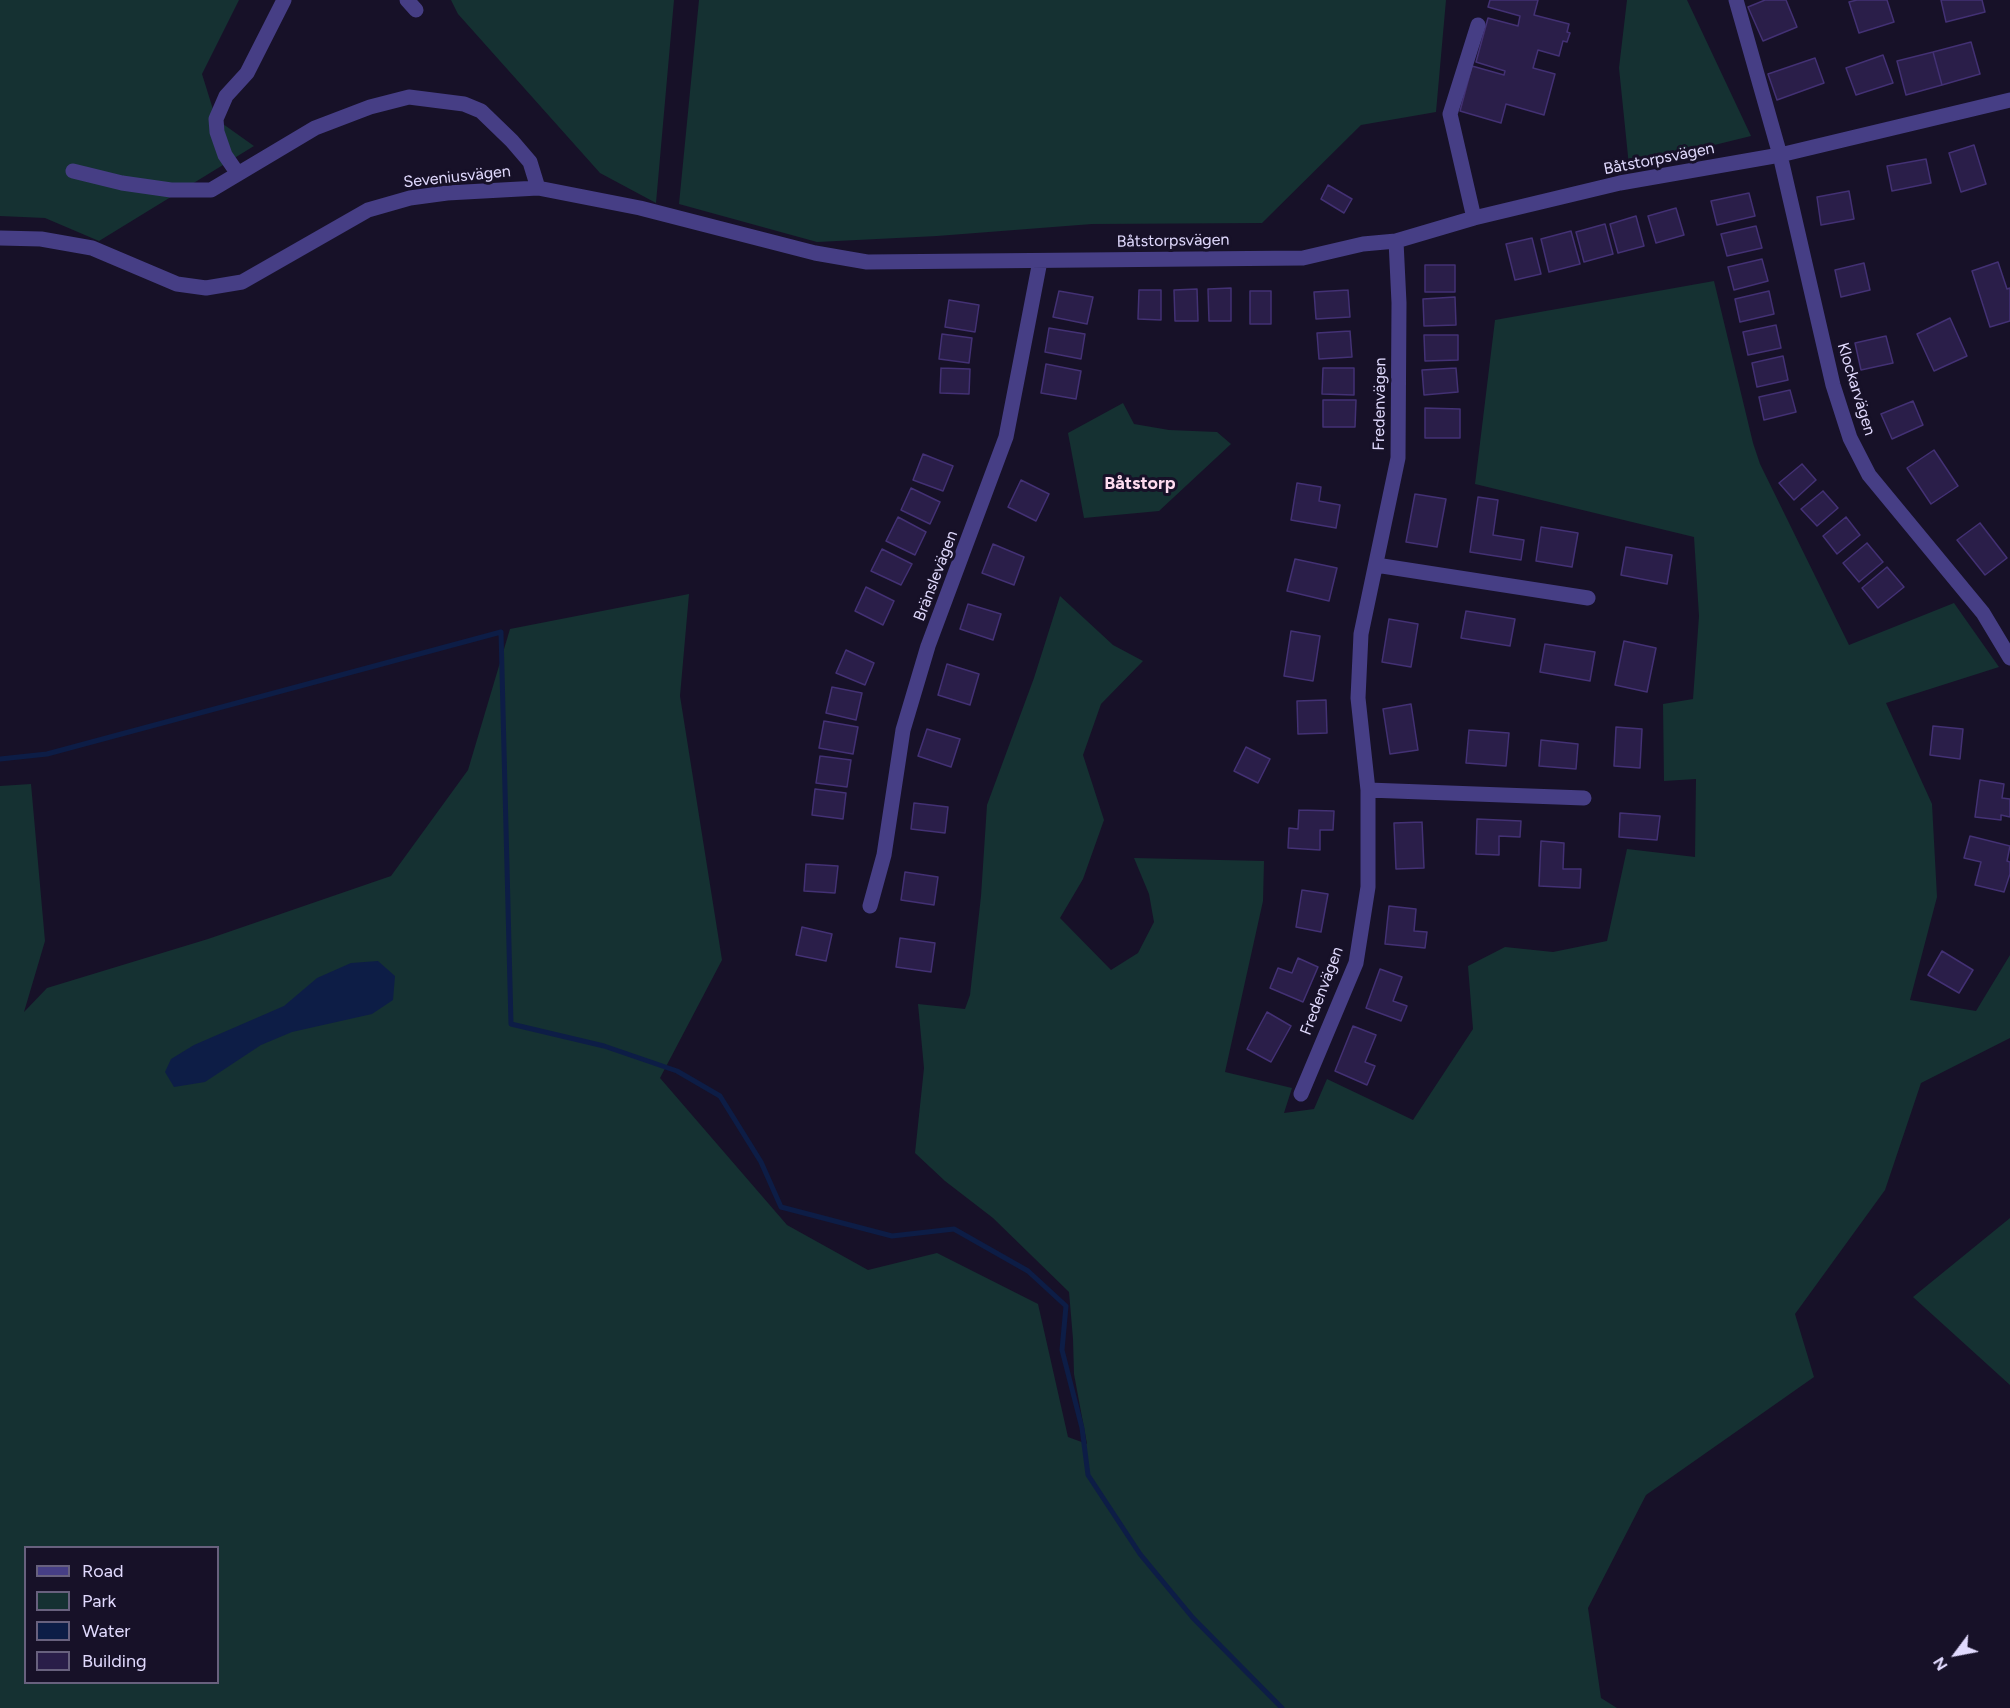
<!DOCTYPE html>
<html>
<head>
<meta charset="utf-8">
<style>
  body { margin:0 }
  #map { position:relative; width:2010px; height:1708px; overflow:hidden; background:#171128; font-family:Figtree,sans-serif }
  canvas { display:block }
  .legend { position:absolute; left:24px; top:1546px; width:195px; height:138px; box-sizing:border-box; background:#171128; border:2px solid #68617e; margin:0; padding:8px 10px; list-style:none; font-size:18px; color:#e1dafe }
  .legend li { display:flex; align-items:center; gap:12px; height:30px }
  .legend b { width:30px; border:2px solid #68617e }
  .north { position:absolute; left:1926px; top:1624px; width:60px; height:60px; -webkit-text-stroke:4px #171128; paint-order:stroke; rotate:238deg; font-size:16px; font-weight:700; line-height:24px; text-align:center; color:#e1dafe }
  .north::after { content:''; display:block; margin:auto; width:21px; height:27px; background:#e1dafe; clip-path:polygon(50% 0,100% 100%,50% 72%,0 100%) }
</style>
</head>
<body>
<div id="map">
<canvas width="2010" height="1708"></canvas>
<ul class="legend">
<li><b style="height:8px;background:#463e85"></b>Road</li>
<li><b style="height:16px;background:#153132"></b>Park</li>
<li><b style="height:16px;background:#0d1d46"></b>Water</li>
<li><b style="height:16px;background:#2a1e49"></b>Building</li>
</ul>
<div class="north">N</div>
</div>
<script>
const c = document.querySelector('canvas').getContext('2d');
c.lineJoin = 'round';
function fill(path, color) { c.fillStyle = color; c.fill(path, 'evenodd'); }
const poly = rows => new Path2D(rows.map(r => 'M' + r).join(''));
function strokePath(path, color, width, dash) { c.strokeStyle = color; c.lineWidth = width; c.lineCap = dash ? 'butt' : 'round'; c.setLineDash(dash || []); c.stroke(path); }
function write(font, color, halo, rows, align = 'center') {
  c.font = font + ' Figtree,sans-serif'; c.lineWidth = 6; c.setLineDash([]); c.textBaseline = 'middle'; c.strokeStyle = halo; c.fillStyle = color; for (const [text, x, y, turn = 0] of rows) {
    c.save(); c.translate(x, y); c.rotate((+turn || 0) * Math.PI / 180); c.textAlign = isNaN(turn) ? turn : align; if (halo) c.strokeText(text, 0, 0); c.fillText(text, 0, 0); c.restore();
  }
}
fill(poly([
  [0,0,239,0,202,74,216,119,254,146,99,241,45,218,0,216],
  [451,0,674,0,656,203,600,173,458,14],
  [699,0,1446,0,1436,112,1361,125,1262,223,1092,224,937,236,817,242,679,204],
  [1627,0,1687,0,1751,136,1629,166,1619,68],
  [1714,281,1753,443,1760,464,1849,645,1954,603,1999,667,1886,703,1932,804,1937,897,1910,1000,1976,1011,2010,955,2010,1038,1921,1083,1885,1190,1795,1314,1814,1377,1646,1495,1588,1608,1601,1698,1617,1708,0,1708,0,786,31,784,45,941,24,1012,47,988,208,939,391,876,468,770,510,629,689,594,680,696,722,960,660,1078,787,1225,868,1270,937,1253,1038,1304,1068,1437,1087,1444,1074,1374,1073,1339,1069,1292,993,1218,945,1181,915,1153,924,1068,918,1004,965,1009,970,995,981,896,987,805,1034,678,1060,596,1113,645,1143,661,1101,704,1083,755,1104,820,1083,879,1060,918,1111,970,1138,953,1154,922,1149,894,1134,858,1264,861,1263,901,1225,1072,1292,1088,1284,1113,1314,1109,1327,1079,1413,1120,1473,1029,1468,966,1505,947,1553,952,1607,941,1627,849,1695,857,1696,779,1664,781,1663,704,1693,699,1699,616,1694,537,1475,484,1495,320],
  [26,1548,218,1548,218,1682,26,1682],
  [1123,403,1134,424,1169,430,1217,432,1231,444,1159,511,1084,518,1068,433],
  [2010,1218,2010,1385,1913,1297]
]), '#153132');
fill(poly([
  [378,961,395,976,393,1000,372,1014,292,1032,261,1045,205,1082,174,1087,165,1072,171,1059,194,1045,284,1006,317,978,351,963]
]), '#0d1d46');
strokePath(poly([
  [0,759,47,754,501,632,511,1024,604,1046,677,1071,720,1096,761,1162,781,1207,892,1236,954,1229,1028,1271,1066,1306,1062,1350,1082,1428,1088,1475,1140,1554,1193,1618,1282,1708]
]), '#0d1d46', 5);
const building = poly([
  [1490,0,1538,0,1534,15,1569,24,1567,32,1570,33,1567,42,1563,41,1559,56,1538,50,1533,68,1555,74,1544,115,1506,104,1501,123,1460,111,1472,66,1504,75,1505,71,1476,62,1488,18,1518,26,1520,16,1488,7,1490,0],
  [1765,0,1786,0,1797,27,1763,41,1748,7,1765,0],
  [1857,0,1887,0,1894,22,1859,33,1849,2,1857,0],
  [1941,0,1982,0,1985,12,1946,22,1941,0],
  [1971,42,1980,74,1942,85,1933,52,1971,42],
  [1933,52,1942,85,1906,95,1897,61,1933,52],
  [1883,55,1893,83,1856,95,1846,68,1883,55],
  [1815,58,1824,83,1777,100,1768,74,1815,58],
  [1974,145,1986,184,1961,192,1949,153,1974,145],
  [1926,159,1931,183,1892,191,1887,166,1926,159],
  [1328,185,1352,199,1344,213,1321,199,1328,185],
  [1849,191,1854,219,1821,225,1817,197,1849,191],
  [1749,193,1755,216,1717,225,1711,201,1749,193],
  [1676,208,1684,235,1656,243,1648,216,1676,208],
  [1636,216,1644,246,1618,253,1610,224,1636,216],
  [1605,224,1613,254,1584,262,1576,232,1605,224],
  [1756,226,1762,248,1727,256,1721,234,1756,226],
  [1571,231,1580,264,1549,272,1541,239,1571,231],
  [1532,238,1541,274,1515,280,1506,244,1532,238],
  [1762,259,1768,281,1734,290,1728,267,1762,259],
  [1998,262,2007,289,2010,288,2010,321,1990,327,1972,271,1998,262],
  [1864,263,1870,290,1841,297,1835,270,1864,263],
  [1425,265,1455,265,1455,292,1425,292,1425,265],
  [1231,288,1231,321,1209,321,1208,289,1231,288],
  [1197,289,1198,321,1175,321,1174,290,1197,289],
  [1139,290,1161,290,1161,320,1138,319,1139,290],
  [1348,290,1350,317,1316,319,1314,292,1348,290],
  [1059,291,1093,297,1087,324,1053,317,1059,291],
  [1250,291,1271,291,1271,324,1250,324,1250,291],
  [1769,291,1774,314,1740,322,1735,299,1769,291],
  [1455,297,1456,325,1424,326,1423,299,1455,297],
  [949,300,979,305,975,332,945,327,949,300],
  [1950,318,1967,356,1934,371,1917,334,1950,318],
  [1776,325,1781,348,1748,355,1743,332,1776,325],
  [1049,328,1085,334,1081,359,1045,352,1049,328],
  [1350,331,1352,357,1319,359,1317,333,1350,331],
  [942,334,972,338,969,363,939,359,942,334],
  [1424,335,1458,335,1458,360,1425,361,1424,335],
  [1886,336,1893,363,1861,370,1855,343,1886,336],
  [1783,356,1788,380,1757,387,1752,363,1783,356],
  [1046,364,1081,371,1076,399,1041,393,1046,364],
  [941,368,970,369,969,394,940,393,941,368],
  [1323,368,1354,368,1354,395,1322,394,1323,368],
  [1456,368,1458,392,1424,395,1422,370,1456,368],
  [1790,390,1796,412,1764,420,1759,397,1790,390],
  [1323,400,1356,400,1355,427,1323,427,1323,400],
  [1913,401,1923,425,1892,439,1881,414,1913,401],
  [1425,408,1460,409,1460,438,1425,438,1425,408],
  [1934,450,1958,486,1931,504,1907,468,1934,450],
  [923,454,953,466,943,491,913,480,923,454],
  [1802,464,1816,480,1794,500,1779,483,1802,464],
  [1021,480,1049,494,1036,521,1008,507,1021,480],
  [1297,483,1321,487,1319,501,1340,505,1336,528,1291,520,1297,483],
  [911,488,940,502,930,524,901,510,911,488],
  [1823,491,1838,508,1817,526,1801,509,1823,491],
  [1415,494,1446,499,1437,547,1406,542,1415,494],
  [1478,497,1498,500,1493,535,1524,540,1521,560,1470,552,1478,497],
  [898,517,926,532,915,555,886,541,898,517],
  [1846,517,1860,535,1837,554,1823,536,1846,517],
  [1980,523,2007,558,1985,575,1957,540,1980,523],
  [1541,527,1578,533,1572,567,1536,561,1541,527],
  [1867,543,1883,562,1859,582,1843,563,1867,543],
  [993,544,1024,557,1014,585,982,573,993,544],
  [1626,547,1672,555,1667,584,1621,575,1626,547],
  [882,549,912,564,901,585,871,571,882,549],
  [1295,559,1337,568,1329,601,1287,591,1295,559],
  [1887,567,1904,587,1878,608,1862,588,1887,567],
  [866,587,894,601,883,625,855,611,866,587],
  [968,604,1001,614,993,640,960,629,968,604],
  [1466,611,1515,619,1510,646,1461,638,1466,611],
  [1389,619,1418,624,1411,667,1382,662,1389,619],
  [1291,631,1320,636,1313,681,1284,676,1291,631],
  [1624,641,1656,648,1647,692,1615,685,1624,641],
  [1545,644,1595,652,1590,681,1540,672,1545,644],
  [846,650,874,663,865,685,836,673,846,650],
  [947,664,979,674,970,705,938,695,947,664],
  [832,687,862,693,856,720,826,713,832,687],
  [1326,700,1327,733,1298,734,1297,701,1326,700],
  [1411,704,1418,750,1390,754,1383,709,1411,704],
  [824,721,858,727,853,754,819,748,824,721],
  [1933,726,1963,729,1960,759,1930,755,1933,726],
  [1616,727,1642,729,1640,768,1614,766,1616,727],
  [927,729,960,739,951,767,918,756,927,729],
  [1469,730,1509,733,1506,766,1466,763,1469,730],
  [1541,740,1578,744,1576,769,1539,766,1541,740],
  [1246,747,1270,759,1258,783,1234,771,1246,747],
  [820,756,851,760,847,787,816,783,820,756],
  [1980,780,2004,784,2002,798,2010,799,2010,817,2001,815,2001,820,1975,817,1980,780],
  [815,789,846,793,843,819,812,815,815,789],
  [914,803,948,807,945,833,911,829,914,803],
  [1299,810,1334,811,1333,830,1320,830,1320,850,1288,848,1289,828,1298,829,1299,810],
  [1620,813,1660,816,1657,840,1619,837,1620,813],
  [1477,819,1521,821,1520,837,1499,836,1499,855,1476,854,1477,819],
  [1422,822,1424,868,1396,869,1394,823,1422,822],
  [1970,836,2010,846,2007,861,2010,862,2010,874,2004,892,1975,885,1981,862,1964,858,1970,836],
  [1541,841,1564,843,1563,869,1581,869,1580,888,1539,886,1541,841],
  [806,864,838,866,835,893,804,891,806,864],
  [905,872,938,877,934,905,901,900,905,872],
  [1302,890,1328,894,1321,932,1296,927,1302,890],
  [1389,906,1416,909,1414,931,1427,932,1425,948,1385,944,1389,906],
  [802,927,832,934,826,961,796,955,802,927],
  [900,938,935,943,931,972,896,967,900,938],
  [1942,951,1973,970,1959,993,1928,975,1942,951],
  [1298,958,1318,967,1303,1002,1270,988,1278,968,1292,973,1298,958],
  [1380,969,1402,977,1393,1001,1407,1006,1401,1021,1366,1008,1380,969],
  [1267,1012,1291,1026,1271,1062,1247,1049,1267,1012],
  [1353,1026,1376,1035,1365,1062,1375,1066,1367,1085,1335,1071,1353,1026]
]);
fill(building, '#2a1e49');
strokePath(building, '#433174', 1.5);
strokePath(poly([
  [407,0,416,10],
  [1736,0,1780,155,1833,385,1850,438,1869,475,1983,613,2010,658],
  [73,171,122,183,171,190,211,190,315,128,370,107,409,97,464,104,481,111,512,141,530,162,538,188],
  [238,174,225,155,217,132,216,119,226,96,247,73,284,0],
  [1474,218,1450,114,1478,25],
  [0,238,41,239,92,248,177,284,206,288,242,282,368,210,410,198,447,193,538,188,640,208,815,253,867,262,1303,258,1363,244,1396,241,1474,218,1620,183,1780,155,2010,100],
  [1376,565,1588,598],
  [1368,790,1584,798],
  [870,906,884,855,903,730,928,646,1006,437,1040,261],
  [1301,1094,1356,963,1368,887,1368,790,1358,698,1361,634,1398,458,1399,303,1396,241]
]), '#463e85', 15);
write('16px', '#e1dafe', '#171128', [
  ["Båtstorpsvägen",1659,159,-11],
  ["Seveniusvägen",457,177,-6],
  ["Båtstorpsvägen",1173,241,-1],
  ["Klockarvägen",1856,389,73],
  ["Fredenvägen",1380,404,-89],
  ["Bränslevägen",936,576,-69],
  ["Fredenvägen",1322,991,-69]
]);
write('bold 18px', '#fedcef', '#171128', [
  ["Båtstorp",1140,484]
]);
</script>
</body>
</html>
